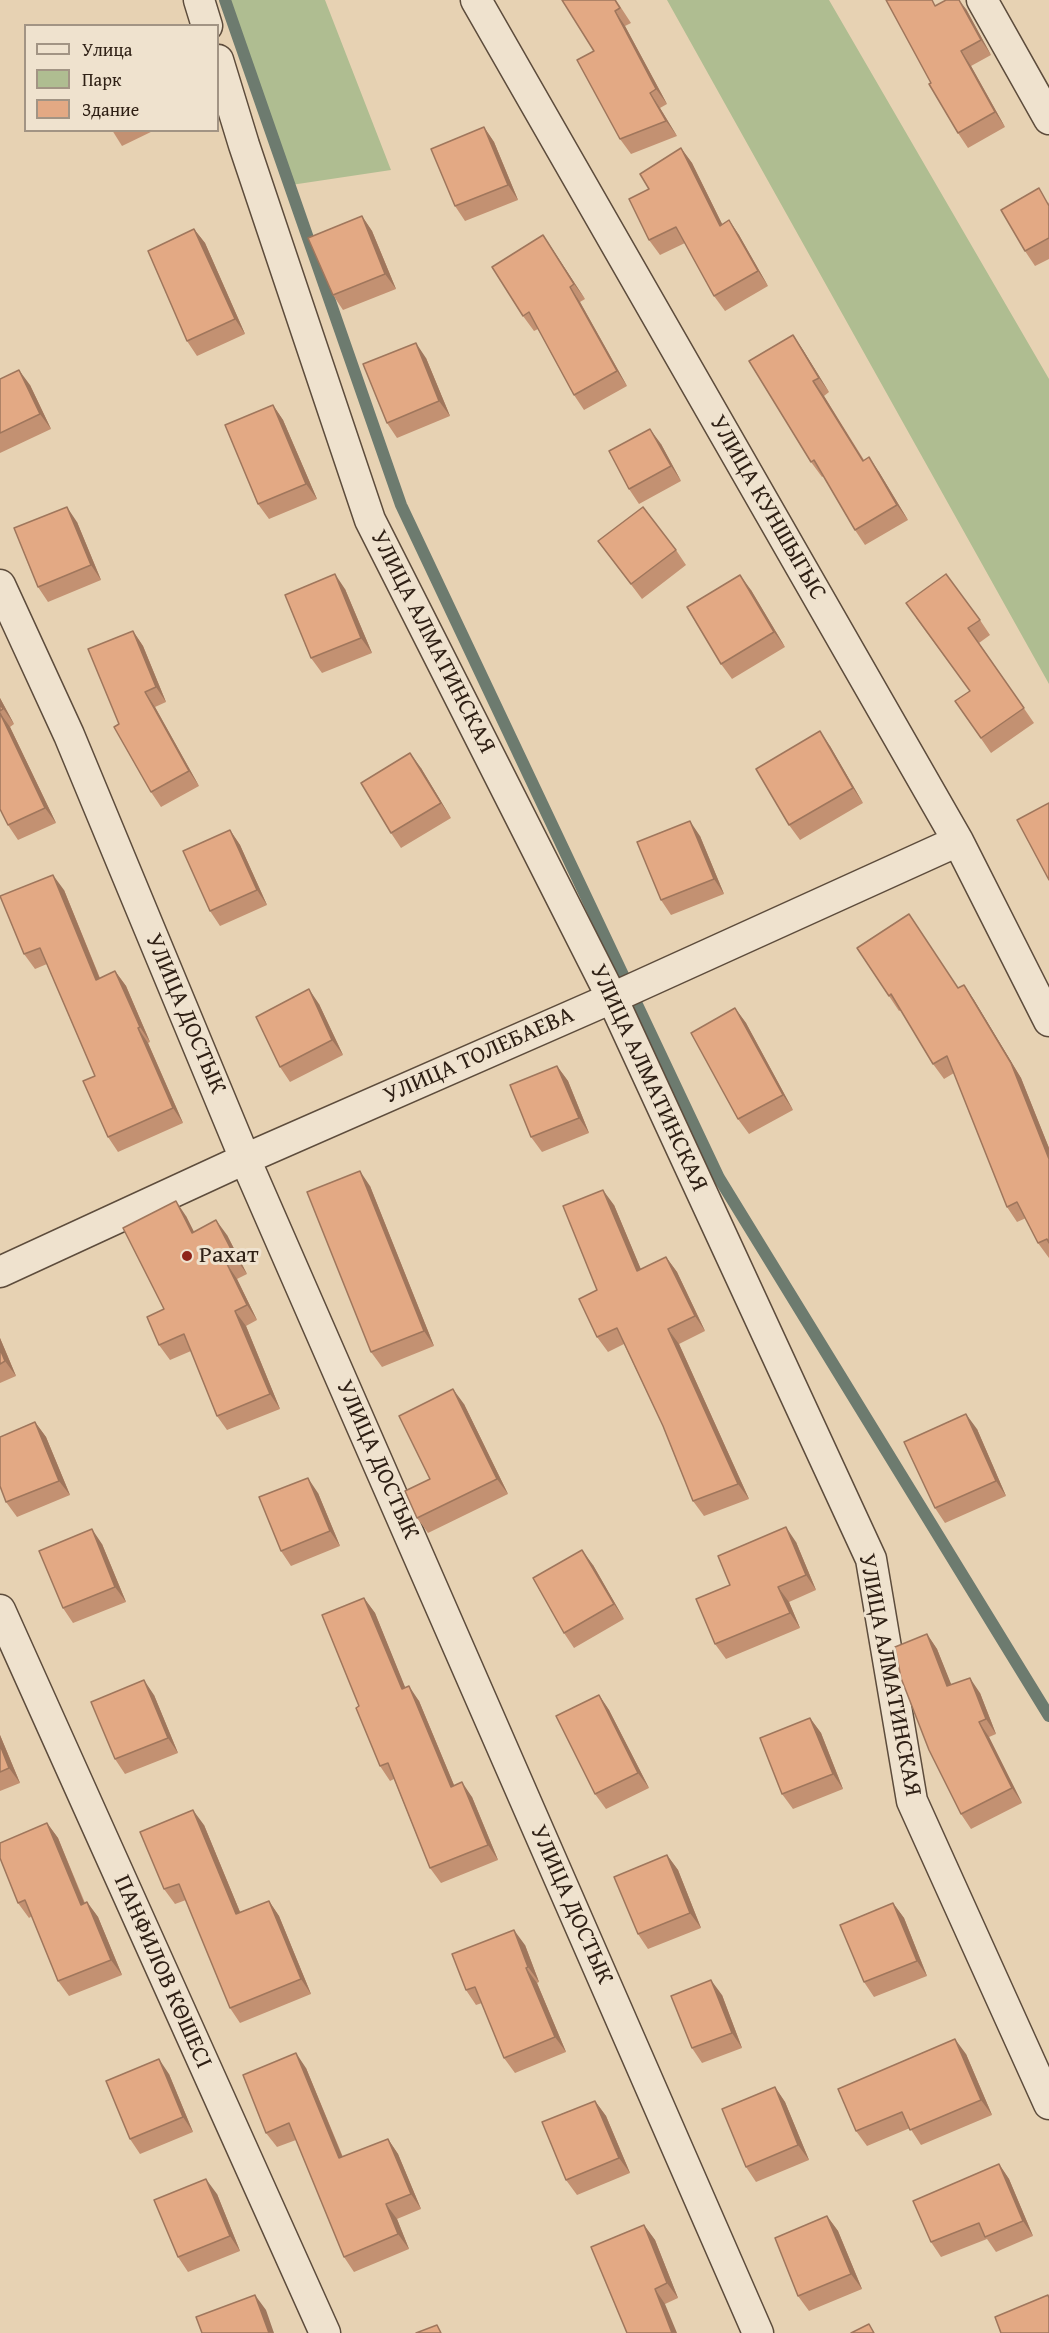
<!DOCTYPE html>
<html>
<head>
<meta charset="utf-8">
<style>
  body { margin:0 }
  #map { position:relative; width:1049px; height:2333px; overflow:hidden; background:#e7d2b3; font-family:"Gentium Book Plus",serif }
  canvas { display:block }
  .legend { position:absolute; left:24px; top:24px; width:195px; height:108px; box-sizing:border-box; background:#efe2ce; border:2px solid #a29484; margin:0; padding:8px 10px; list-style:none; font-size:18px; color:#2f2015 }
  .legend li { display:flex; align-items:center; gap:12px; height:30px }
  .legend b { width:30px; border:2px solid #a29484 }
</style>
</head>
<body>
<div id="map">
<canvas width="1049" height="2333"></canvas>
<ul class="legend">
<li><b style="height:8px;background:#efe2ce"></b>Улица</li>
<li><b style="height:16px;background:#afbd91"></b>Парк</li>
<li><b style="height:16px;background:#e3a984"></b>Здание</li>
</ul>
</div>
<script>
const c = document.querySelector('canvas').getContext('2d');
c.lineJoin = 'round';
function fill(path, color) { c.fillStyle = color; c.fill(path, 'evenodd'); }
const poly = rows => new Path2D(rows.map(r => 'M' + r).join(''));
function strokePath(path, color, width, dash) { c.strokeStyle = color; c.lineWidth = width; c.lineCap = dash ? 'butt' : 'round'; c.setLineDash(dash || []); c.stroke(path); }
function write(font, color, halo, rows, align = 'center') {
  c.font = font + ' "Gentium Book Plus",serif'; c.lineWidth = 6; c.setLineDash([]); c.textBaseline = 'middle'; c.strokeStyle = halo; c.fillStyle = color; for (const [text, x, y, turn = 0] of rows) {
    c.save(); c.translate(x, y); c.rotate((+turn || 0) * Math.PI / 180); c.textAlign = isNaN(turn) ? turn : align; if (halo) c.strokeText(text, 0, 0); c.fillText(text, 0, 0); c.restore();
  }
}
fill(poly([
  [229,0,325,0,391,170,291,185],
  [667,0,829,0,1049,379,1049,684]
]), '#afbd91');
strokePath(poly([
  [225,0,401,505,719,1178,1049,1716]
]), '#6d7b6f', 12);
const street = poly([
  [199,0,207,26],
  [476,0,958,841,1049,1021],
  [982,0,1049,119],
  [218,60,244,145,370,520,612,998,871,1559,912,1801,1049,2104],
  [0,585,69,735,245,1159,758,2333],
  [0,1272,245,1159,612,998,958,841],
  [0,1610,325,2333]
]);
strokePath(street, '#5d4c3c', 33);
strokePath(street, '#efe2ce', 30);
fill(poly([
  [616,0,631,23,625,26,667,104,660,108,677,136,631,154,620,139,594,51],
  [937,5,966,9,991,55,971,66,1005,127,968,148,958,133,931,83],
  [484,127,494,142,518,200,465,221,455,206],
  [112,130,155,130,122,146],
  [681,148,692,163,722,224,729,220,739,235,768,286,725,311,714,296,685,243,660,255,649,240,649,189],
  [1049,202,1049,259,1035,266,1025,251],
  [362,216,372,231,396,289,343,310,333,295],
  [194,229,205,243,245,334,197,356,187,341],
  [543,235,585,299,580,302,627,386,584,410,574,395,538,329,534,331,523,316],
  [793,335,803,350,829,392,824,396,864,460,879,472,908,520,865,545,855,530,824,476,822,477,811,462],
  [426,358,450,416,397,438,387,423],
  [0,379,30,385,51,429,0,453],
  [273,405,283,420,317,499,269,519,258,504],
  [661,444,681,481,639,504,629,489],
  [77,522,101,580,48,602,38,587],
  [598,541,676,550,686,565,642,599],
  [345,589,372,653,322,673,311,658],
  [751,590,785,647,732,679,721,664],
  [916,618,980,620,990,635,979,643,1034,723,991,753,955,701,970,691],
  [133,631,143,646,166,702,155,707,199,786,161,807,151,792,119,724],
  [0,698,14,724,10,727,56,823,18,840,8,825,0,809],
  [830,746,863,803,800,840,789,825],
  [421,768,451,818,401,848,391,833],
  [230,830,240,845,267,905,220,926,210,911],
  [700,836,724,894,671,915,661,900],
  [64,890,100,978,115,971,126,986,150,1042,148,1043,183,1123,118,1152,108,1137,95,1076,47,964,35,969,24,954],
  [857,948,959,988,964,985,974,1000,1021,1078,1049,1148,1049,1258,1038,1243,1026,1218,1017,1222,1007,1207,954,1073,944,1079,933,1064,901,1010,899,1011],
  [319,1004,343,1055,290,1082,280,1067],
  [735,1008,746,1023,793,1110,749,1134,738,1119],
  [557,1066,568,1081,589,1133,542,1152,531,1137],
  [370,1186,434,1346,382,1367,371,1352],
  [614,1205,641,1270,666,1257,677,1272,705,1331,679,1344,749,1499,704,1516,693,1501,663,1426,624,1344,608,1352,597,1337,597,1290],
  [186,1216,194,1232,227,1235,247,1274,237,1279,257,1320,246,1326,280,1409,227,1430,217,1416,191,1351,170,1360,159,1345,164,1309],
  [0,1338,16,1376,0,1383],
  [464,1404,508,1494,428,1533,417,1518,430,1479],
  [35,1422,46,1437,70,1495,17,1517,6,1502],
  [977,1429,1006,1496,945,1523,935,1508],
  [318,1493,340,1546,291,1566,281,1551],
  [796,1542,816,1590,789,1602,800,1628,726,1659,715,1644,730,1585],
  [102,1544,126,1602,73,1623,63,1608],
  [593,1565,624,1619,574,1648,564,1633],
  [364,1598,375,1613,405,1688,419,1701,454,1785,472,1797,498,1860,441,1883,430,1868,394,1779,390,1781,380,1766,359,1706],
  [927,1634,937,1649,951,1685,980,1693,996,1734,989,1737,1022,1803,971,1829,961,1814],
  [154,1695,178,1753,125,1774,115,1759],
  [599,1695,609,1710,649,1788,606,1809,595,1794],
  [810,1718,821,1733,843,1789,793,1809,782,1794],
  [0,1735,20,1783,0,1791],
  [47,1823,58,1838,85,1903,87,1902,98,1917,122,1975,69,1996,58,1981,32,1916,29,1918,18,1903],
  [204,1825,240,1912,269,1901,279,1916,311,1994,240,2023,230,2008,186,1900,175,1904,164,1889],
  [667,1855,678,1870,701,1928,648,1949,638,1934],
  [893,1903,904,1918,927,1976,874,1997,864,1982],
  [525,1945,539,1982,537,1983,566,2052,515,2073,504,2058,482,2003,476,2005,466,1990],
  [722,1995,742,2048,702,2063,692,2048],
  [966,2054,992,2115,921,2145,910,2128,867,2146,856,2131],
  [306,2068,343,2157,388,2139,398,2154,421,2209,397,2219,409,2249,354,2272,344,2257,296,2140,277,2147,266,2133],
  [169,2074,193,2132,140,2154,130,2139],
  [775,2087,785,2102,809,2160,756,2182,746,2167],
  [595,2101,606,2116,630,2173,577,2195,566,2180],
  [999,2164,1009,2179,1033,2236,996,2252,987,2239,941,2257,931,2242],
  [217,2194,240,2251,188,2272,178,2257],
  [827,2216,838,2231,862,2289,809,2311,798,2296],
  [644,2225,655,2240,678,2298,665,2304,627,2333]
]), '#c39172');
fill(poly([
  [959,0,966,9,991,55,981,40],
  [615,11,625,26,667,104,656,89],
  [961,51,971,66,1005,127,995,112],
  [650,93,660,108,677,136,666,121],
  [484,127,494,142,518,200,508,185],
  [681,148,692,163,730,240,720,226],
  [362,216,372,231,396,289,385,274],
  [729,220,739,235,768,286,758,271],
  [194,229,205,243,245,334,235,319],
  [543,235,553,250,585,299,574,284],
  [570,287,580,302,627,386,617,371],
  [793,335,803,350,829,392,819,378],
  [416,343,426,358,450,416,439,401],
  [19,370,30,385,51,429,40,414],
  [813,381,824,396,873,476,863,461],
  [273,405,283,420,317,499,306,484],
  [650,429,661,444,681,481,671,466],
  [869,457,879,472,908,520,897,505],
  [67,507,77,522,101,580,91,565],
  [335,574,345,589,372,653,361,638],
  [740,575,751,590,785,647,774,632],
  [133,631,143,646,166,702,156,687],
  [145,692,155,707,199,786,189,771],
  [0,698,14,724,0,704],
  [0,713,10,727,56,823,45,808],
  [820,731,830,746,863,803,853,788],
  [410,753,421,768,451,818,441,803],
  [690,821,700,836,724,894,714,879],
  [230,830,240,845,267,905,257,890],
  [53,875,64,890,106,994,96,980],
  [115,971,126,986,150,1042,140,1027],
  [964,985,974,1000,1021,1078,1049,1148,1049,1159],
  [309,989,319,1004,343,1055,332,1040],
  [735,1008,746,1023,793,1110,783,1095],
  [138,1028,148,1043,183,1123,173,1108],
  [557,1066,568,1081,589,1133,579,1118],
  [360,1171,370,1186,434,1346,424,1331],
  [603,1190,614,1205,648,1286,637,1271],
  [176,1201,186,1216,202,1248,192,1233],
  [216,1220,227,1235,247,1274,236,1259],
  [666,1257,677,1272,705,1331,695,1316],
  [227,1264,237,1279,257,1320,247,1305],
  [235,1311,246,1326,280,1409,270,1394],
  [668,1329,679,1344,749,1499,738,1484],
  [0,1338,16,1376,5,1361,0,1349],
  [453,1389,464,1404,508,1494,497,1479],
  [966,1414,977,1429,1006,1496,996,1481],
  [35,1422,46,1437,70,1495,59,1481],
  [308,1478,318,1493,340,1546,330,1531],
  [786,1527,796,1542,816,1590,806,1575],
  [92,1529,102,1544,126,1602,115,1587],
  [582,1550,593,1565,624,1619,614,1604],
  [778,1587,789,1602,800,1628,790,1613],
  [364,1598,375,1613,412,1704,402,1689],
  [927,1634,937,1649,958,1701,947,1686],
  [970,1678,980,1693,996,1734,986,1719],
  [144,1680,154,1695,178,1753,168,1738],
  [409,1686,419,1701,461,1802,451,1787],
  [599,1695,609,1710,649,1788,638,1773],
  [810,1718,821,1733,843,1789,833,1774],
  [979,1722,989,1737,1022,1803,1012,1788],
  [0,1735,20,1783,9,1768,0,1745],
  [462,1782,472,1797,498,1860,488,1845],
  [193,1810,204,1825,247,1929,236,1914],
  [47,1823,58,1838,91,1920,81,1905],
  [667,1855,678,1870,701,1928,690,1913],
  [269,1901,279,1916,311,1994,301,1979],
  [87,1902,98,1917,122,1975,111,1960],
  [893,1903,904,1918,927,1976,917,1961],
  [514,1930,525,1945,539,1982,528,1967],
  [526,1968,537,1983,566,2052,555,2037],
  [711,1980,722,1995,742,2048,732,2033],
  [955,2039,966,2054,992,2115,981,2100],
  [296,2053,306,2068,349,2173,339,2158],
  [159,2059,169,2074,193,2132,183,2117],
  [775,2087,785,2102,809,2160,798,2145],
  [595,2101,606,2116,630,2173,619,2158],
  [388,2139,398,2154,421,2209,411,2194],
  [999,2164,1009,2179,1033,2236,1023,2221],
  [206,2179,217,2194,240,2251,230,2236],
  [386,2204,397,2219,409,2249,398,2234],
  [827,2216,838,2231,862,2289,851,2274],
  [644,2225,655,2240,678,2298,667,2283],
  [655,2289,665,2304,677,2333,672,2333],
  [255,2295,266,2310,274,2333,269,2333]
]), '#9f765c');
const building = poly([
  [562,0,615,0,620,8,615,11,656,89,650,93,666,121,620,139,577,60,594,51,562,0],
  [886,0,932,0,935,6,946,0,959,0,981,40,961,51,995,112,958,133,929,84,931,83,886,0],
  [484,127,508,185,455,206,431,149,484,127],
  [681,148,720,226,729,220,758,271,714,296,676,227,649,240,629,199,649,189,640,174,681,148],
  [1039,188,1049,206,1049,238,1025,251,1001,210,1039,188],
  [362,216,385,274,333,295,308,238,362,216],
  [194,229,235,319,187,341,148,251,194,229],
  [543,235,574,284,570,287,617,371,574,395,529,312,523,316,492,267,543,235],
  [793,335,819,378,813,381,863,461,869,457,897,505,855,530,814,460,811,462,749,361,793,335],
  [416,343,439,401,387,423,363,364,416,343],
  [19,370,40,414,0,433,0,379,19,370],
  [273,405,306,484,258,504,225,425,273,405],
  [650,429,671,466,629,489,609,451,650,429],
  [67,507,91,565,38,587,14,528,67,507],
  [643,507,676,550,631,584,598,541,643,507],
  [335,574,361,638,311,658,285,595,335,574],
  [946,574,980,620,968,628,1024,708,981,738,955,701,970,691,906,603,946,574],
  [740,575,774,632,721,664,687,607,740,575],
  [133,631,156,687,145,692,189,771,151,792,114,727,119,724,88,649,133,631],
  [0,704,3,709,0,711,0,704],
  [0,713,45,808,8,825,0,809,0,713],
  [820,731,853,788,789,825,756,769,820,731],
  [410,753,441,803,391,833,361,783,410,753],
  [1049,803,1049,880,1017,820,1049,803],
  [690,821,714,879,661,900,637,842,690,821],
  [230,830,257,890,210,911,183,851,230,830],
  [53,875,96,980,115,971,140,1027,138,1028,173,1108,108,1137,83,1081,95,1076,40,948,24,954,0,896,53,875],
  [909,914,958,988,964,985,1011,1063,1049,1159,1049,1243,1047,1239,1038,1243,1017,1202,1007,1207,947,1056,933,1064,891,994,889,996,857,948,909,914],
  [309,989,332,1040,280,1067,256,1017,309,989],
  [735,1008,783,1095,738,1119,691,1033,735,1008],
  [557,1066,579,1118,531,1137,510,1085,557,1066],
  [360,1171,424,1331,371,1352,307,1192,360,1171],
  [603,1190,637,1271,666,1257,695,1316,668,1329,738,1484,693,1501,663,1426,617,1328,597,1337,579,1299,597,1290,563,1206,603,1190],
  [176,1201,192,1233,216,1220,236,1259,227,1264,247,1305,235,1311,270,1394,217,1416,184,1334,159,1345,147,1317,164,1309,123,1228,176,1201],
  [0,1349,5,1361,0,1364,0,1349],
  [453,1389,497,1479,417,1518,405,1491,430,1479,399,1416,453,1389],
  [966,1414,996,1481,935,1508,904,1442,966,1414],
  [35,1422,59,1481,6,1502,0,1486,0,1437,35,1422],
  [308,1478,330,1531,281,1551,259,1497,308,1478],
  [786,1527,806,1575,778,1587,790,1613,715,1644,696,1599,730,1585,718,1556,786,1527],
  [92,1529,115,1587,63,1608,39,1551,92,1529],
  [582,1550,614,1604,564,1633,533,1578,582,1550],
  [364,1598,402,1689,409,1686,451,1787,462,1782,488,1845,430,1868,388,1763,380,1766,356,1708,359,1706,322,1615,364,1598],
  [927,1634,947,1686,970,1678,986,1719,979,1722,1012,1788,961,1814,929,1750,901,1678,895,1647,927,1634],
  [144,1680,168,1738,115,1759,91,1702,144,1680],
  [599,1695,638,1773,595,1794,556,1716,599,1695],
  [810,1718,833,1774,782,1794,760,1738,810,1718],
  [0,1745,9,1768,0,1772,0,1745],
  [193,1810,236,1914,269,1901,301,1979,230,2008,179,1884,164,1889,140,1832,193,1810],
  [47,1823,81,1905,87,1902,111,1960,58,1981,25,1900,18,1903,0,1858,0,1843,47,1823],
  [667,1855,690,1913,638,1934,614,1877,667,1855],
  [893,1903,917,1961,864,1982,840,1925,893,1903],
  [514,1930,528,1967,526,1968,555,2037,504,2058,475,1987,466,1990,452,1954,514,1930],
  [711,1980,732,2033,692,2048,671,1996,711,1980],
  [955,2039,981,2100,910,2130,902,2112,856,2131,838,2089,955,2039],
  [296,2053,339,2158,388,2139,411,2194,386,2204,398,2234,344,2257,289,2123,266,2133,243,2075,296,2053],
  [159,2059,183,2117,130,2139,106,2081,159,2059],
  [775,2087,798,2145,746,2167,722,2109,775,2087],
  [595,2101,619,2158,566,2180,542,2122,595,2101],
  [999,2164,1023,2221,985,2237,979,2223,931,2242,913,2201,999,2164],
  [206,2179,230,2236,178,2257,154,2200,206,2179],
  [827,2216,851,2274,798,2296,775,2238,827,2216],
  [644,2225,667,2283,655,2289,672,2333,627,2333,591,2247,644,2225],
  [255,2295,269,2333,202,2333,196,2317,255,2295],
  [1048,2295,1049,2298,1049,2333,1001,2333,995,2317,1048,2295],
  [869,2324,874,2333,851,2333,869,2324],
  [437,2325,441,2333,416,2333,437,2325]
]);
fill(building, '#e3a984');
strokePath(building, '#9f765c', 1.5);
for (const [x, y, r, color] of [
  [187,1256,6,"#8f2418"]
]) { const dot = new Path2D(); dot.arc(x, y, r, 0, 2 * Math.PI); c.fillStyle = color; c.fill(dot); strokePath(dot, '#efe2ce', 2); }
write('24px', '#2f2015', '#efe2ce', [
  ["УЛИЦА КУНШЫГЫС",767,508,60],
  ["УЛИЦА АЛМАТИНСКАЯ",432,642,63],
  ["УЛИЦА ДОСТЫК",185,1014,67],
  ["УЛИЦА ТОЛЕБАЕВА",479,1056,-24],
  ["УЛИЦА АЛМАТИНСКАЯ",648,1078,65],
  ["УЛИЦА ДОСТЫК",377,1460,66],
  ["УЛИЦА АЛМАТИНСКАЯ",889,1675,79],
  ["УЛИЦА ДОСТЫК",571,1905,66],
  ["ПАНФИЛОВ КӨШЕСІ",162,1972,66]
]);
write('24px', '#2f2015', '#efe2ce', [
  ["Рахат",199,1256]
], 'left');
</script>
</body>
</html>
